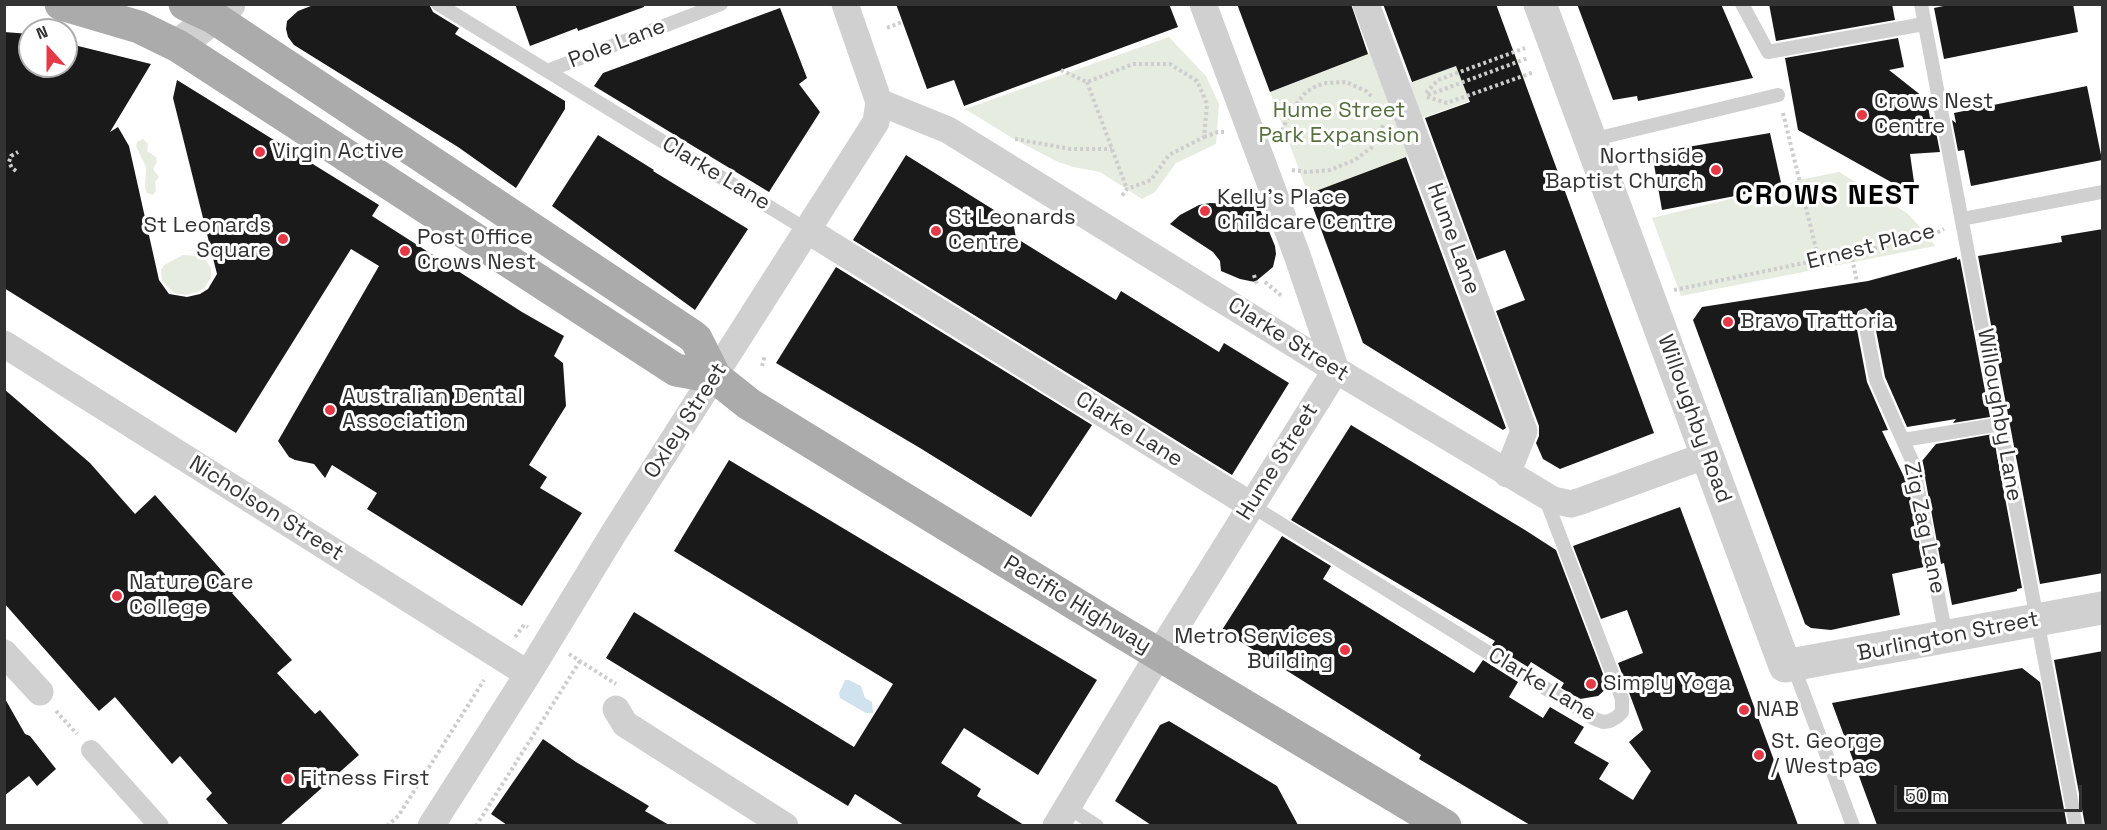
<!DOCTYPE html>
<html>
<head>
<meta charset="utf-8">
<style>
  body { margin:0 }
  #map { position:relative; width:2107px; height:830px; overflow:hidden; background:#fff; font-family:"Space Grotesk",sans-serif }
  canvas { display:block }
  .frame { position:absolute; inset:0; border:6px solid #333; pointer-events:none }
  .north { position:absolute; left:18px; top:18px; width:60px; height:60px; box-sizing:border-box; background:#fff; border:2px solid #adadad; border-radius:50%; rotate:339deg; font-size:16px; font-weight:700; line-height:24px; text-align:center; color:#333 }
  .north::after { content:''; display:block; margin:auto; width:21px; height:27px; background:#e63946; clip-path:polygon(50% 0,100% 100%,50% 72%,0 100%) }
  .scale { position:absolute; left:1894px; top:785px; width:188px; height:27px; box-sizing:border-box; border:3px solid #333; border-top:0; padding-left:8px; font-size:18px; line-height:21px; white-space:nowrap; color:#333; -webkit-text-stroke:4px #fff; paint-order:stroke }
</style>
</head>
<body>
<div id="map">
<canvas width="2107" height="830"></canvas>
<div class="frame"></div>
<div class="north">N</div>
<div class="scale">50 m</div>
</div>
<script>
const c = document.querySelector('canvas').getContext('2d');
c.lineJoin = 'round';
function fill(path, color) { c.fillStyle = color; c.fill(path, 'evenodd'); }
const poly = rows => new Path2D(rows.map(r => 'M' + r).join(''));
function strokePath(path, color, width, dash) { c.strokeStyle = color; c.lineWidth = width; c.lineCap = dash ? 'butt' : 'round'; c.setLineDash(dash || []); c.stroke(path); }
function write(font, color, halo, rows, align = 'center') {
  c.font = font + ' "Space Grotesk",sans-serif'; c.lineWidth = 6; c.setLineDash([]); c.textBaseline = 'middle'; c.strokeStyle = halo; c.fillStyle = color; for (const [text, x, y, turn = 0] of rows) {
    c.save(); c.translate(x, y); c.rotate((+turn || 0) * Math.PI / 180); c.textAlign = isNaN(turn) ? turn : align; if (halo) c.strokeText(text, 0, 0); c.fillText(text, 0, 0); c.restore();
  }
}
fill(poly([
  [1169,37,1206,76,1219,104,1216,144,1176,163,1155,192,1142,199,1100,172,1073,167,1056,161,1014,139,965,109],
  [1512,46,1525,81,1419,119,1406,84],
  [1370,53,1408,156,1308,194,1270,92],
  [143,139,148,144,147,151,156,157,157,162,153,169,159,177,155,182,156,191,153,195,147,193,145,188,146,167,136,146,137,142],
  [1839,172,1907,213,1929,237,1935,246,1681,296,1652,218,1776,188,1799,180],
  [183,255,199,256,205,259,211,268,211,277,205,287,198,292,185,295,174,293,162,281,161,270,164,265]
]), '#e6ecdf');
fill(poly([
  [845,680,849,680,861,686,865,698,872,702,873,713,866,713,840,698,839,693]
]), '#cfe2ee');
fill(poly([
  [316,4,429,4,433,12,459,28,455,34,565,101,565,109,516,188,458,147,294,45,288,37,286,29,287,21,298,11],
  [515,4,643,4,644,7,578,31,577,28,530,46],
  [896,4,1169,4,1178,27,964,106,954,80,927,89],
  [1237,4,1351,4,1368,54,1270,92],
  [1383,4,1496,4,1654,433,1560,469,1543,459,1536,443,1539,436,1539,426,1496,311,1525,300,1505,250,1477,260,1425,118,1470,102,1456,66,1412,82],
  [1577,4,1721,4,1753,78,1638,101,1637,96,1613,100],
  [1769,4,1892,4,1895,20,1776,41],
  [1953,4,2073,4,2078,32,1944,59,1934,8],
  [780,8,807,78,799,84,820,112,769,192,594,86,603,73],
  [4,32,30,34,30,66,66,66,66,43,151,64,110,132,118,127,129,146,159,280,169,294,187,297,200,294,208,289,217,274,173,98,177,80,379,205,372,216,522,312,564,336,554,356,563,363,566,406,529,465,547,477,540,488,582,513,522,606,367,509,377,493,332,465,325,478,314,464,295,460,289,457,278,441,379,266,351,249,236,433,4,288],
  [1898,38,1904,67,1889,70,1927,100,1930,118,1933,117,1940,152,1910,154,1916,196,1798,130,1785,58],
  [2087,86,2102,160,1971,186,1964,150,1958,151,1952,120,1956,123,1954,113],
  [1770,133,1782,187,1662,210,1652,153],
  [598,135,654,170,653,171,748,229,695,310,552,206],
  [906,155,1010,220,1014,227,1016,238,1116,300,1121,291,1219,352,1224,343,1289,383,1232,475,853,240],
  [1406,157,1506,428,1503,430,1363,343,1308,194],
  [1254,195,1275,246,1276,254,1273,267,1255,282,1240,279,1221,271,1220,261,1213,252,1170,224,1180,215,1199,205,1210,203,1233,204],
  [2103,229,2103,573,2040,584,1978,256,2062,242,2061,236],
  [1957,257,1957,260,1960,259,1990,417,1953,423,1956,419,1907,427,1885,377,1873,315,1866,308,1858,311,1855,319,1867,382,1888,430,1882,431,1906,481,1907,480,1924,567,1892,574,1900,615,1831,630,1811,628,1805,624,1693,320,1702,307,1868,281],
  [836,267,1092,425,1031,517,920,448,776,363],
  [4,389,90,463,135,514,155,495,238,589,232,593,292,660,277,673,315,714,320,710,359,755,280,825,229,825,206,799,212,793,180,756,172,764,115,697,99,711,4,603],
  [1351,425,1525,530,1556,550,1608,687,1598,696,1580,699,1561,688,1564,683,1531,662,1528,667,1492,645,1495,641,1291,520],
  [1993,434,2022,588,2017,589,2017,591,1952,605,1944,563,1941,564,1922,461,1936,444],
  [729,460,1097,680,1038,775,964,728,941,763,981,789,977,796,1024,825,904,825,855,794,848,806,606,658,634,612,854,747,893,684,674,551],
  [1680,507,1798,825,1530,825,1419,759,1421,755,1222,630,1282,536,1331,566,1323,579,1474,673,1483,660,1518,682,1509,697,1543,718,1550,707,1584,727,1574,743,1609,763,1599,779,1633,800,1651,771,1629,742,1643,730,1618,663,1643,653,1627,610,1601,619,1573,546],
  [2103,651,2103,825,2085,825,2054,660],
  [2022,668,2040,682,2067,825,1877,825,1832,703],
  [4,697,25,734,30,736,56,769,37,786,29,776,4,796],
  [1169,721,1277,786,1298,825,1151,825,1115,801,1160,725],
  [543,739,576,762,649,806,645,811,669,825,507,825,491,814]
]), '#1a1a1a');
strokePath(poly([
  [887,28,902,22],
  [1061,70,1087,82,1133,64,1170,64,1197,81,1207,104,1204,137,1169,155,1151,180,1127,189,1121,197],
  [1087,82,1127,189],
  [1426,93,1438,80,1525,48],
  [1428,95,1528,58],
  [1427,97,1447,103,1534,72],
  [1783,113,1819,261],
  [1280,136,1290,112,1306,92,1316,86,1326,83,1346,82,1366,91,1372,97],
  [1204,137,1218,132,1224,132],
  [1015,139,1071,149,1112,149],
  [1292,170,1306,172,1330,170,1355,160,1372,147,1378,138,1383,125],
  [16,171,12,168,9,162,11,156,18,152],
  [1851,253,1857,282],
  [1254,275,1257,285],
  [1265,282,1283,297],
  [1674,290,1929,237,1944,229],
  [762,366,765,355],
  [515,637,524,625,528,627],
  [569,654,616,684],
  [56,711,77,734],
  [387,826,399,815,484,680],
  [476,826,580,661]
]), '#cdcdcd', 4, [3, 3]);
strokePath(poly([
  [438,4,807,230],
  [1742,4,1768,52,1924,24],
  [1921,4,2076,826],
  [547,71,721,4],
  [1591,140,1778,95],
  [1962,219,2102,192],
  [1864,317,1876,380,1913,463,1946,637],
  [1903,440,2001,424],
  [1252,506,1595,719,1603,722,1610,721,1617,717,1622,712,1622,699,1545,497],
  [1793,665,1853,826],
  [1068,807,1097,826]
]), '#d0d0d0', 14);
strokePath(poly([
  [91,750,159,826]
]), '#d0d0d0', 20);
strokePath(poly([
  [1203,4,1297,255,1336,370],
  [1366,4,1524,431,1507,474],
  [879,102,948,130,1336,370,1553,500,1571,504,1581,501,1707,455],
  [807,230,1252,506],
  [4,344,528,674],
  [4,653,40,692],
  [616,709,625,724,785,826],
  [431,826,528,674,615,531,876,122,879,102,845,4],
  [1056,826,1159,654,1336,370]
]), '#d0d0d0', 27);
strokePath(poly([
  [1540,4,1785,666,2102,608],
  [178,46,229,4]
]), '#d0d0d0', 33);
strokePath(poly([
  [61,4,139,27,178,46,676,370,715,377],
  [185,4,213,17,691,335,696,339,715,377,749,404,1118,630,1445,826]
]), '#ababab', 33);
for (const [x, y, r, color] of [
  [1862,115,6,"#e63946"],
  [260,152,6,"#e63946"],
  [1716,170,6,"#e63946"],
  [1205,211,6,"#e63946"],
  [936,231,6,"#e63946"],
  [283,239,6,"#e63946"],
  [405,251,6,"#e63946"],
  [1728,322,6,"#e63946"],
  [330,410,6,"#e63946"],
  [117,596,6,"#e63946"],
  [1345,650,6,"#e63946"],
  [1591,684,6,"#e63946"],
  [1744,710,6,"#e63946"],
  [1759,755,6,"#e63946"],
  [288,779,6,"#e63946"]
]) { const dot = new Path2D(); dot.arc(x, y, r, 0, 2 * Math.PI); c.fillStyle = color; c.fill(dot); strokePath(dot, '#fff', 2); }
write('22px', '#333', '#fff', [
  ["Pole Lane",617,44,-21],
  ["Clarke Lane",716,174,31],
  ["Hume Lane",1453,239,70],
  ["Ernest Place",1871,247,-14],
  ["Clarke Street",1288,340,32],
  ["Willoughby Lane",1999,415,80],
  ["Willoughby Road",1694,419,70],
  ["Oxley Street",686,421,-57],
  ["Clarke Lane",1129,430,32],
  ["Hume Street",1278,462,-58],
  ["Nicholson Street",266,509,32],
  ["Zig Zag Lane",1924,528,78],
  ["Pacific Highway",1077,605,31],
  ["Burlington Street",1948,637,-11],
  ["Clarke Lane",1542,685,31]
]);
write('22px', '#333', '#fff', [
  ["Crows Nest",1874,102],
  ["Centre",1874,127],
  ["Virgin Active",272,152],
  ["Northside",1704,157,"right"],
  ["Baptist Church",1704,182,"right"],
  ["Kelly’s Place",1217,198],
  ["Childcare Centre",1217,223],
  ["St Leonards",948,218],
  ["Centre",948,243],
  ["St Leonards",271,226,"right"],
  ["Square",271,251,"right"],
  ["Post Office",417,238],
  ["Crows Nest",417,263],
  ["Bravo Trattoria",1740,322],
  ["Australian Dental",342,397],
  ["Association",342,422],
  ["Nature Care",129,583],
  ["College",129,608],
  ["Metro Services",1333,637,"right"],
  ["Building",1333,662,"right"],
  ["Simply Yoga",1603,684],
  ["NAB",1756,710],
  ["St. George",1771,742],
  ["/ Westpac",1771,767],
  ["Fitness First",300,779]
], 'left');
write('22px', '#56703f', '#fff', [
  ["Hume Street",1339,111],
  ["Park Expansion",1339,136]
]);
c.letterSpacing = '1.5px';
write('bold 28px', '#000', '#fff', [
  ["CROWS NEST",1828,196]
]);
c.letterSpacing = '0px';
</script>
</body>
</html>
